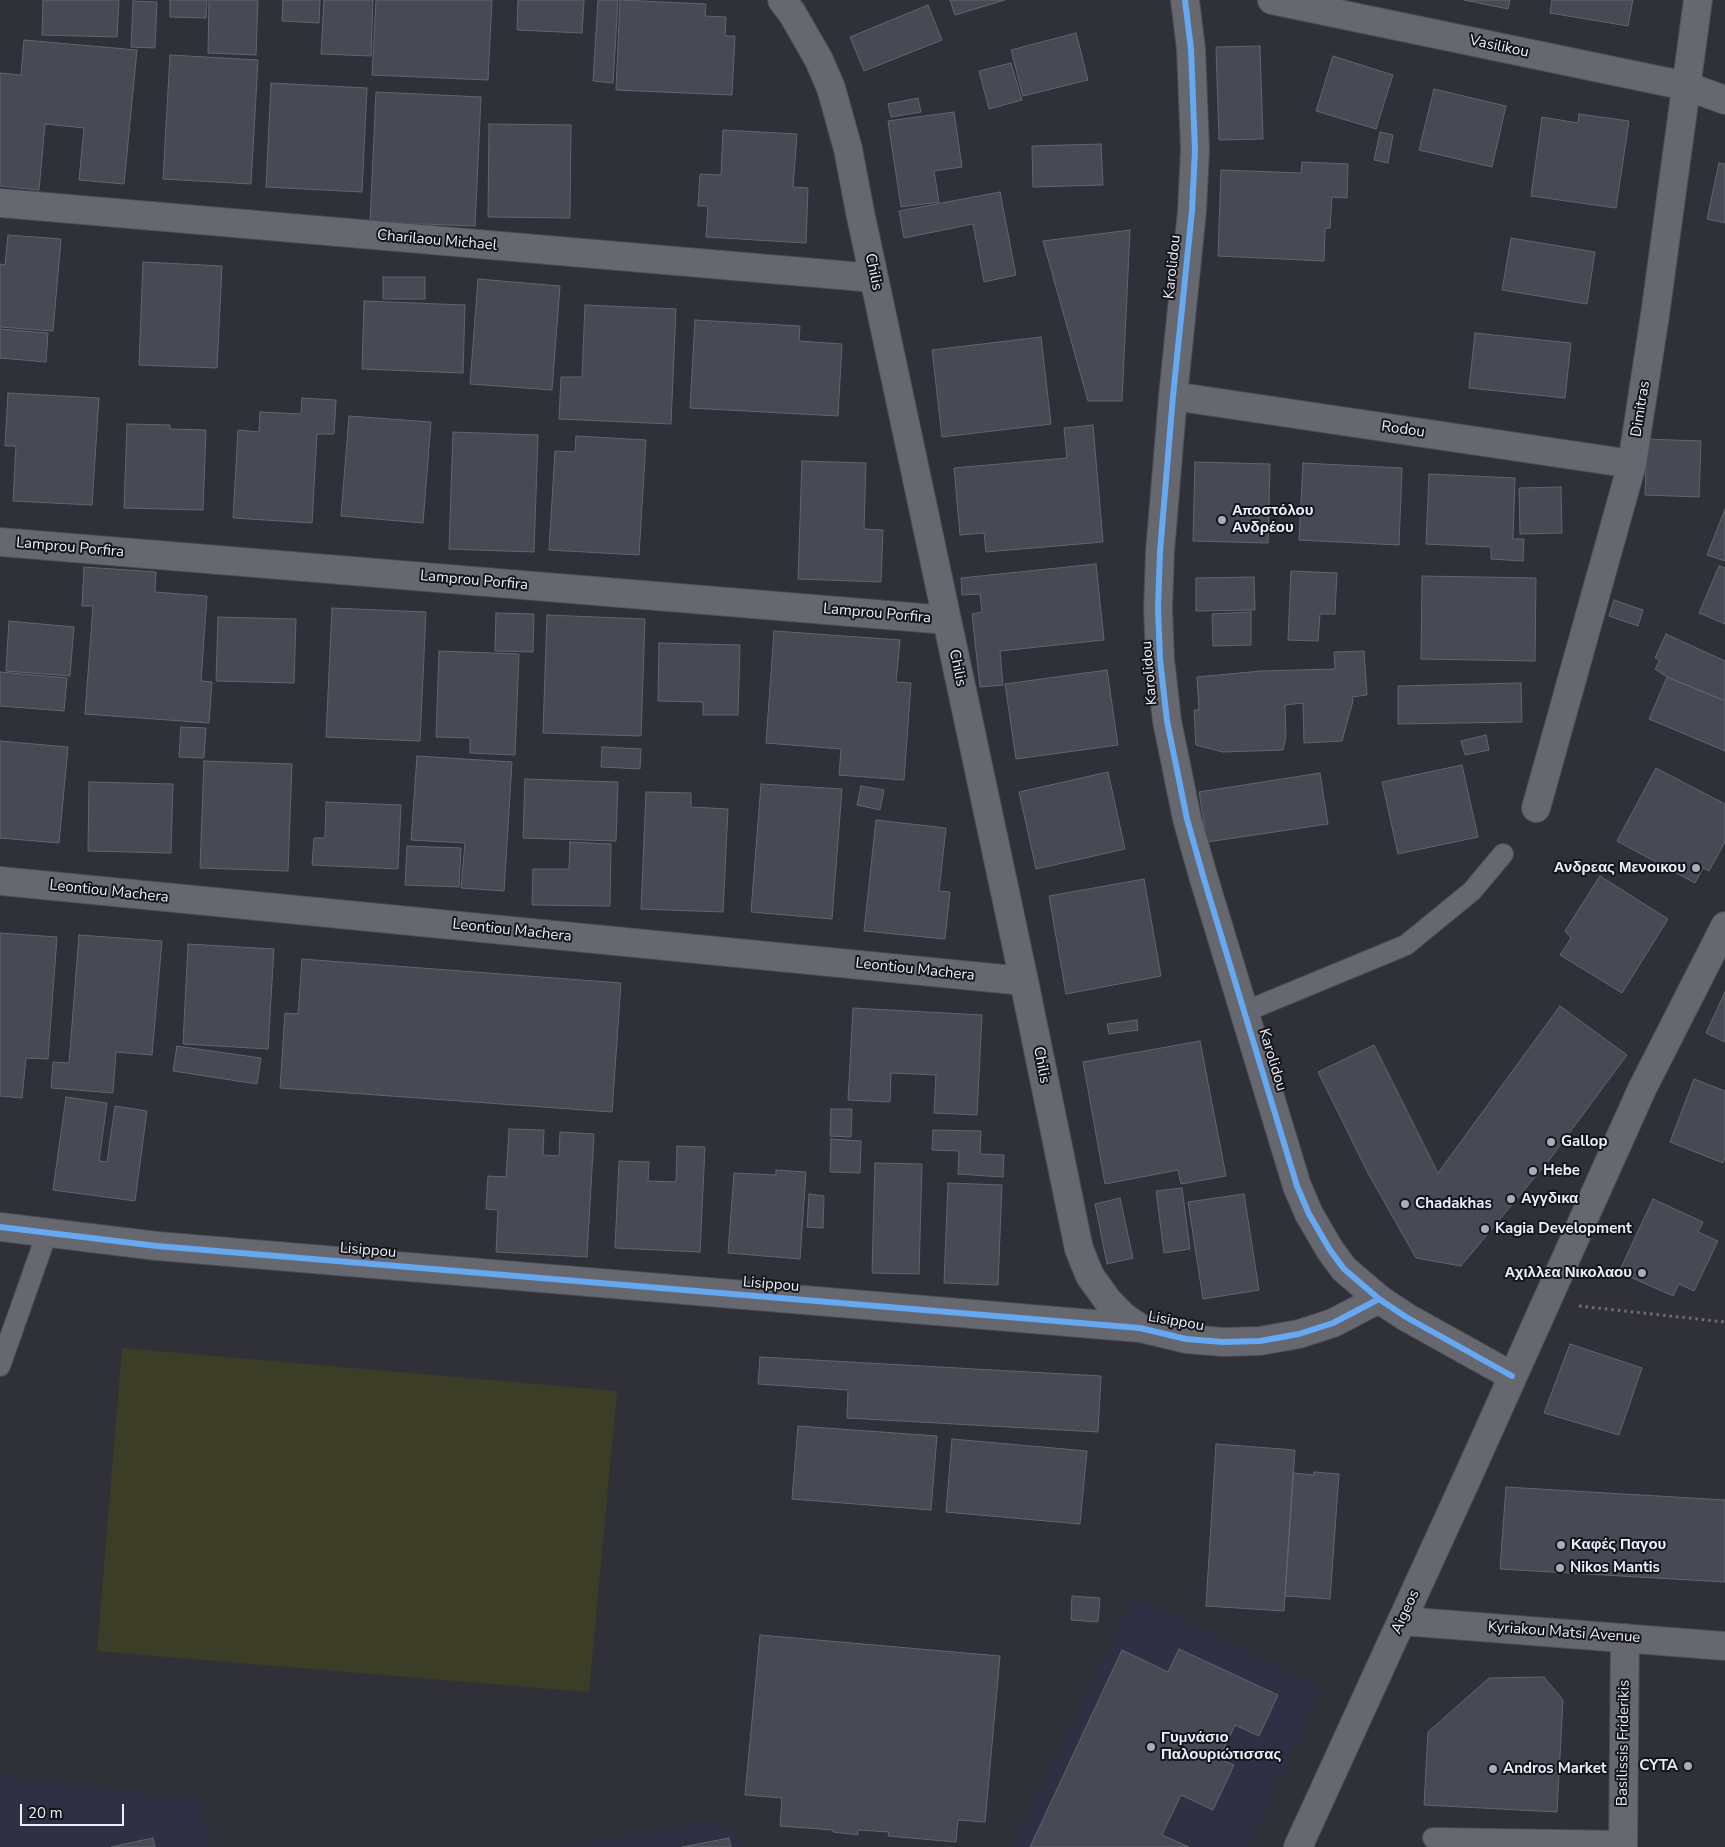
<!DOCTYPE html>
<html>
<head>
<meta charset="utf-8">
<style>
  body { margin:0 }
  #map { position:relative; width:1725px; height:1847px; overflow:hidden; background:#303039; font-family:"Nunito Sans",sans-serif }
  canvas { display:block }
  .scale { position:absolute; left:20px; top:1804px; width:104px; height:22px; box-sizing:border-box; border:2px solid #edeef9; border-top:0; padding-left:6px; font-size:15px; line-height:18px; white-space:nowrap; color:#edeef9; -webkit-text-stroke:4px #15151d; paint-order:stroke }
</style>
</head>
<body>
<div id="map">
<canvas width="1725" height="1847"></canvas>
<div class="scale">20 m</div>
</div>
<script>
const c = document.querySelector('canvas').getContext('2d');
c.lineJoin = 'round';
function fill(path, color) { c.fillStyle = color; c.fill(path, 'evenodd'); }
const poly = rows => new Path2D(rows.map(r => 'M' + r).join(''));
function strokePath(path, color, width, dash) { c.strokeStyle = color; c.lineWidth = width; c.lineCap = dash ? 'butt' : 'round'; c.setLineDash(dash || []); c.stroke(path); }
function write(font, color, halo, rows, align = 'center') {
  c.font = font + ' "Nunito Sans",sans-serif'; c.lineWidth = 4; c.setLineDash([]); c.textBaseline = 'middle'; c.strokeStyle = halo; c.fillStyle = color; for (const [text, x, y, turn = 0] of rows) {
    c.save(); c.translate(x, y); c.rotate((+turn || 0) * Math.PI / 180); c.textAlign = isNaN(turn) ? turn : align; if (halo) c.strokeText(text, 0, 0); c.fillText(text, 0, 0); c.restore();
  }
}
fill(poly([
  [1134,1597,1321,1688,1247,1847,1012,1847],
  [0,1776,201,1801,209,1847,0,1847],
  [718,1822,734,1831,739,1847,557,1847]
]), '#303045');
fill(poly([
  [122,1348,617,1391,589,1692,97,1651]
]), '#3c3d26');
const building = poly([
  [43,0,119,0,117,37,42,35,43,0],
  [170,0,207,0,206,18,170,17,170,0],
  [209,0,258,0,256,55,208,53,209,0],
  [283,0,320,0,319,23,282,21,283,0],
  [324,0,373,0,371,56,321,54,324,0],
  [376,0,492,0,488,80,372,75,376,0],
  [518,0,584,0,582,33,517,30,518,0],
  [598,0,618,0,613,83,593,81,598,0],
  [620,0,706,4,705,16,726,17,725,36,735,36,732,95,616,90,620,0],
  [950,0,1005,0,955,15,950,0],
  [1464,0,1510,0,1508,9,1464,0],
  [1552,0,1633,0,1628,26,1550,13,1552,0],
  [133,1,157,2,155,48,131,47,133,1],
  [928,5,942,40,864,71,850,37,928,5],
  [1076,33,1088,80,1023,96,1011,50,1076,33],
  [24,40,137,50,124,184,79,180,84,128,45,124,39,190,0,186,0,73,21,75,24,40],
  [1260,46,1263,139,1219,140,1216,47,1260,46],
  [170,55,258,60,251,184,163,179,170,55],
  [1333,56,1393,75,1376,129,1316,111,1333,56],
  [1011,63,1022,100,989,109,979,71,1011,63],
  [271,83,367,88,362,192,266,187,271,83],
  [1434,89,1506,106,1492,167,1419,150,1434,89],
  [376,92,481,97,475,226,370,222,376,92],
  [918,98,921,112,891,117,888,104,918,98],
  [954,112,962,167,934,171,939,202,901,207,888,121,954,112],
  [1579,114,1629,121,1616,208,1531,196,1542,117,1578,123,1579,114],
  [489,124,571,125,570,218,488,217,489,124],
  [723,130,797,134,793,187,808,188,806,243,706,237,708,206,698,206,700,174,721,175,723,130],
  [1380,132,1393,135,1388,163,1374,160,1380,132],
  [1101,144,1103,185,1033,187,1032,146,1101,144],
  [1302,162,1348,164,1347,198,1332,197,1330,228,1325,228,1324,261,1218,256,1221,170,1301,173,1302,162],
  [1719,163,1725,164,1725,223,1707,219,1719,163],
  [1000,192,1016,275,984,282,973,224,904,238,899,211,1000,192],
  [1130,230,1122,401,1088,401,1043,241,1130,230],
  [8,235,61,239,53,331,0,327,0,264,5,265,8,235],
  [1511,238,1595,252,1587,304,1502,290,1511,238],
  [143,262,222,266,217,368,139,365,143,262],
  [383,277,425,277,425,299,383,299,383,277],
  [478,279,560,286,552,390,470,384,478,279],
  [364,301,465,305,463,373,362,369,364,301],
  [585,305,676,309,671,424,559,419,561,377,582,377,585,305],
  [695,320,800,326,799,341,842,344,838,416,690,408,695,320],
  [0,329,48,333,46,362,0,358,0,329],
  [1475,333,1571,343,1565,398,1469,388,1475,333],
  [1041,337,1051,424,942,437,932,350,1041,337],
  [8,393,99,398,92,505,13,501,16,446,5,446,8,393],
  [302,398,336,400,334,434,317,434,312,523,233,518,238,430,259,432,260,412,301,414,302,398],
  [349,416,431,422,423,523,341,516,349,416],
  [127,424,170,425,170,429,206,430,203,510,124,508,127,424],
  [1093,425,1103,542,986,552,984,533,960,535,954,468,1067,458,1064,428,1093,425],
  [453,432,538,435,534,552,449,549,453,432],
  [576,436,646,440,639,555,549,550,555,451,575,452,576,436],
  [1647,439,1701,441,1699,497,1645,495,1647,439],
  [802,461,866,463,864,529,883,530,881,582,798,579,802,461],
  [1195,462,1270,464,1268,543,1193,541,1195,462],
  [1303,463,1402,468,1399,545,1299,540,1303,463],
  [1429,474,1515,478,1513,539,1524,539,1523,561,1491,559,1491,547,1426,544,1429,474],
  [1561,487,1562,533,1520,534,1519,488,1561,487],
  [1725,509,1725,561,1707,555,1725,509],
  [1096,564,1104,640,1000,651,1003,685,980,687,972,614,982,612,980,594,962,595,961,578,1096,564],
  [1719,566,1725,568,1725,624,1699,613,1719,566],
  [84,567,156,572,155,592,207,596,201,681,212,682,209,723,85,714,93,606,82,606,84,567],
  [1291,571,1337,573,1335,614,1320,614,1318,641,1288,640,1291,571],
  [1422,576,1536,578,1535,661,1421,659,1422,576],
  [1254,577,1255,610,1196,611,1196,578,1254,577],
  [1614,600,1643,610,1638,626,1609,616,1614,600],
  [332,608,426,612,420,741,326,737,332,608],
  [1251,612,1251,645,1213,646,1212,614,1251,612],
  [496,613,534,614,533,652,495,651,496,613],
  [547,615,645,619,641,736,543,733,547,615],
  [218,617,296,619,294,683,216,681,218,617],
  [9,621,74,627,70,676,6,671,9,621],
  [774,631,900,640,896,682,911,683,904,780,839,775,841,749,766,743,774,631],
  [1666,634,1725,661,1725,701,1667,677,1655,669,1660,660,1655,658,1666,634],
  [659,643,740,645,738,715,703,715,703,702,658,701,659,643],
  [439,651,519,654,515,755,470,753,470,738,436,737,439,651],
  [1364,651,1367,695,1352,697,1353,701,1342,741,1304,743,1303,703,1285,705,1286,737,1283,750,1223,752,1196,745,1194,710,1199,710,1197,677,1261,671,1335,669,1334,652,1364,651],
  [1107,670,1118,745,1016,759,1005,684,1107,670],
  [0,672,67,678,64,711,0,706,0,672],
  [1667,677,1725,701,1725,751,1649,719,1667,677],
  [1521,683,1522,722,1398,724,1398,686,1521,683],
  [181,727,206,728,204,758,179,757,181,727],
  [1486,735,1489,750,1465,755,1461,741,1486,735],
  [0,741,68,747,59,843,0,838,0,741],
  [602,747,641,749,640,769,601,767,602,747],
  [417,756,512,762,504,891,461,888,465,843,411,840,417,756],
  [204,761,292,764,288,871,200,868,204,761],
  [1462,765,1478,837,1398,854,1382,782,1462,765],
  [1656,768,1725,804,1725,842,1709,871,1703,868,1695,883,1617,841,1656,768],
  [1108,772,1125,849,1036,869,1019,792,1108,772],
  [1320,773,1328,824,1207,842,1199,792,1320,773],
  [525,779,618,782,616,841,523,838,525,779],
  [89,782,173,784,171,853,88,851,89,782],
  [761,784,842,789,832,919,751,912,761,784],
  [861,786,884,790,880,810,857,805,861,786],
  [646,792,691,793,691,807,728,809,723,912,641,909,646,792],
  [326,802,401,805,398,869,312,865,314,838,325,838,326,802],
  [876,820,946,828,939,891,950,892,945,939,864,931,876,820],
  [570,842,611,844,610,906,532,905,533,869,569,869,570,842],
  [407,846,461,848,459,887,405,885,407,846],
  [1600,876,1668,919,1622,993,1560,955,1571,938,1565,931,1600,876],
  [1144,879,1161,976,1066,994,1049,896,1144,879],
  [0,933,57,937,48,1059,26,1058,22,1098,0,1096,0,933],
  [79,935,162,941,152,1055,116,1052,113,1093,51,1088,53,1062,69,1063,79,935],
  [188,944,274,949,268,1049,183,1044,188,944],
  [302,959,621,983,612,1112,280,1088,285,1013,298,1014,302,959],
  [1725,992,1725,1042,1706,1033,1725,992],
  [1560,1006,1627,1055,1550,1159,1461,1266,1416,1258,1368,1173,1318,1072,1374,1045,1438,1173,1560,1006],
  [853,1008,982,1015,977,1115,934,1113,936,1075,891,1073,890,1102,848,1100,853,1008],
  [1137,1020,1138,1030,1109,1034,1107,1024,1137,1020],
  [1200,1041,1226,1176,1181,1184,1178,1170,1105,1184,1083,1062,1200,1041],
  [177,1046,261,1058,257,1084,173,1071,177,1046],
  [1694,1079,1725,1091,1725,1158,1723,1163,1670,1142,1694,1079],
  [66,1097,107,1103,99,1161,107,1162,115,1106,147,1111,135,1201,53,1190,66,1097],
  [831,1109,852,1109,851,1137,830,1136,831,1109],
  [509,1129,544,1130,543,1155,559,1156,560,1132,594,1134,587,1257,496,1252,498,1210,486,1209,488,1176,506,1177,509,1129],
  [933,1130,981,1131,980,1154,1004,1155,1003,1177,958,1174,959,1151,932,1150,933,1130],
  [831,1139,861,1141,860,1173,830,1172,831,1139],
  [677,1146,705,1147,700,1252,615,1248,619,1161,649,1162,648,1181,676,1182,677,1146],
  [875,1163,922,1164,919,1274,872,1273,875,1163],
  [776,1170,806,1172,800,1259,728,1253,734,1173,776,1175,776,1170],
  [948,1183,1002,1185,998,1285,944,1283,948,1183],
  [1182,1188,1190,1249,1164,1253,1156,1191,1182,1188],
  [809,1194,824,1196,823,1228,807,1227,809,1194],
  [1244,1194,1259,1290,1203,1299,1188,1202,1244,1194],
  [1120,1198,1133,1258,1107,1264,1095,1204,1120,1198],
  [1653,1199,1703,1222,1698,1232,1718,1241,1694,1291,1679,1284,1673,1296,1619,1272,1653,1199],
  [1570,1344,1642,1368,1619,1435,1544,1413,1570,1344],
  [760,1357,1101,1376,1098,1432,847,1418,848,1390,758,1384,760,1357],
  [798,1426,937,1436,931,1510,792,1499,798,1426],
  [952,1439,1087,1451,1080,1524,946,1512,952,1439],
  [1216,1444,1295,1450,1284,1611,1206,1606,1216,1444],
  [1314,1472,1339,1474,1330,1599,1285,1596,1293,1473,1314,1475,1314,1472],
  [1506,1487,1725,1500,1725,1582,1500,1569,1506,1487],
  [1072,1596,1100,1598,1098,1622,1071,1620,1072,1596],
  [760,1635,1000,1656,985,1822,958,1820,956,1842,888,1836,889,1832,858,1830,858,1835,833,1832,833,1830,780,1826,782,1798,745,1795,760,1635],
  [1179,1649,1278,1695,1259,1736,1235,1725,1219,1759,1234,1765,1213,1810,1181,1795,1162,1835,1189,1847,1030,1847,1122,1650,1168,1672,1179,1649],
  [1544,1677,1563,1700,1557,1812,1424,1805,1428,1732,1489,1678,1544,1677],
  [153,1838,155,1847,111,1847,153,1838],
  [729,1838,731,1847,682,1847,729,1838]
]);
fill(building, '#494956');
strokePath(building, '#64646d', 1);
const service = poly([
  [1244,1012,1406,945,1472,891,1503,854],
  [0,1366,47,1233],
  [1433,1838,1623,1841]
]);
const minor = poly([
  [782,0,792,13,819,60,831,88,848,149,860,212,1024,981,1079,1249,1090,1276,1108,1301,1124,1317,1140,1328],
  [1185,0,1191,49,1195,150,1192,211,1173,396,1160,552,1158,608,1160,659,1167,721,1187,819,1204,879,1297,1186,1309,1214,1330,1250,1344,1269,1379,1299,1406,1317,1512,1376],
  [1272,0,1686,86,1725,100],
  [0,203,874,278],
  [1173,396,1632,464],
  [0,542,947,620],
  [1536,808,1632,464,1655,315,1698,0],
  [0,881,1024,981],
  [0,1227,157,1246,1140,1328,1186,1339,1223,1342,1260,1341,1299,1334,1333,1323,1379,1299],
  [1402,1621,1725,1646],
  [1623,1847,1625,1638]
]);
const tertiary = poly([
  [1298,1847,1469,1474,1642,1089,1725,926]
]);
strokePath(service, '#4b4c54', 22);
strokePath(minor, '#4b4c54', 30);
strokePath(tertiary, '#4b4c54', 30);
strokePath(poly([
  [1579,1306,1725,1322]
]), '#6e6e74', 3, [2.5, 4]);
strokePath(service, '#67676f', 20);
strokePath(minor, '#67676f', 28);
strokePath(tertiary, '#67676f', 28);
strokePath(poly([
  [1185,0,1191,49,1195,150,1192,211,1173,396,1160,552,1158,608,1160,659,1167,721,1187,819,1204,879,1297,1186,1309,1214,1330,1250,1344,1269,1379,1299,1406,1317,1512,1376],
  [0,1227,157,1246,1140,1328,1186,1339,1223,1342,1260,1341,1299,1334,1333,1323,1379,1299]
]), '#66a8f1', 6);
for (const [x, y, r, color] of [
  [1222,520,5,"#abacb6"],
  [1696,868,5,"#abacb6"],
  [1551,1142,5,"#abacb6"],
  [1533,1171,5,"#abacb6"],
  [1511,1199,5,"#abacb6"],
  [1405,1204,5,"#abacb6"],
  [1485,1229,5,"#abacb6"],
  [1642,1273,5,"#abacb6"],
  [1561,1545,5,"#abacb6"],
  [1560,1568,5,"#abacb6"],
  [1151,1747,5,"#abacb6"],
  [1688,1766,5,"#abacb6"],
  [1493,1769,5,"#abacb6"]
]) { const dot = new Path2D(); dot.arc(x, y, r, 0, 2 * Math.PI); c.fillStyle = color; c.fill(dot); strokePath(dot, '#15151d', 2); }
write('15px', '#edeef9', '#15151d', [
  ["Vasilikou",1499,47,12],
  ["Charilaou Michael",437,241,5],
  ["Karolidou",1173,267,-84],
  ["Chilis",873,272,78],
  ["Dimitras",1641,409,-81],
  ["Rodou",1403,430,8],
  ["Lamprou Porfira",70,548,5],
  ["Lamprou Porfira",474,581,5],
  ["Lamprou Porfira",877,614,5],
  ["Chilis",957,668,78],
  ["Karolidou",1150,673,-95],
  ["Leontiou Machera",109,892,6],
  ["Leontiou Machera",512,931,6],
  ["Leontiou Machera",915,970,6],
  ["Karolidou",1272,1060,73],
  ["Chilis",1041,1065,79],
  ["Lisippou",368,1251,5],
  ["Lisippou",771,1285,5],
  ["Lisippou",1176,1322,10],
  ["Aigeos",1406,1612,-65],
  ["Kyriakou Matsi Avenue",1564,1633,4],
  ["Basilissis Friderikis",1624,1743,-89]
]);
write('bold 15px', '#edeef9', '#15151d', [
  ["Αποστόλου",1232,511],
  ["Ανδρέου",1232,528],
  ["Ανδρεας Μενοικου",1686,868,"right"],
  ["Gallop",1561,1142],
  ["Hebe",1543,1171],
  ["Αγγδικα",1521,1199],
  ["Chadakhas",1415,1204],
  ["Kagia Development",1495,1229],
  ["Αχιλλεα Νικολαου",1632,1273,"right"],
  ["Καφές Παγου",1571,1545],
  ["Nikos Mantis",1570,1568],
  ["Γυμνάσιο",1161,1738],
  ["Παλουριώτισσας",1161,1755],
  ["CYTA",1678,1766,"right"],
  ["Andros Market",1503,1769]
], 'left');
</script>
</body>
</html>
